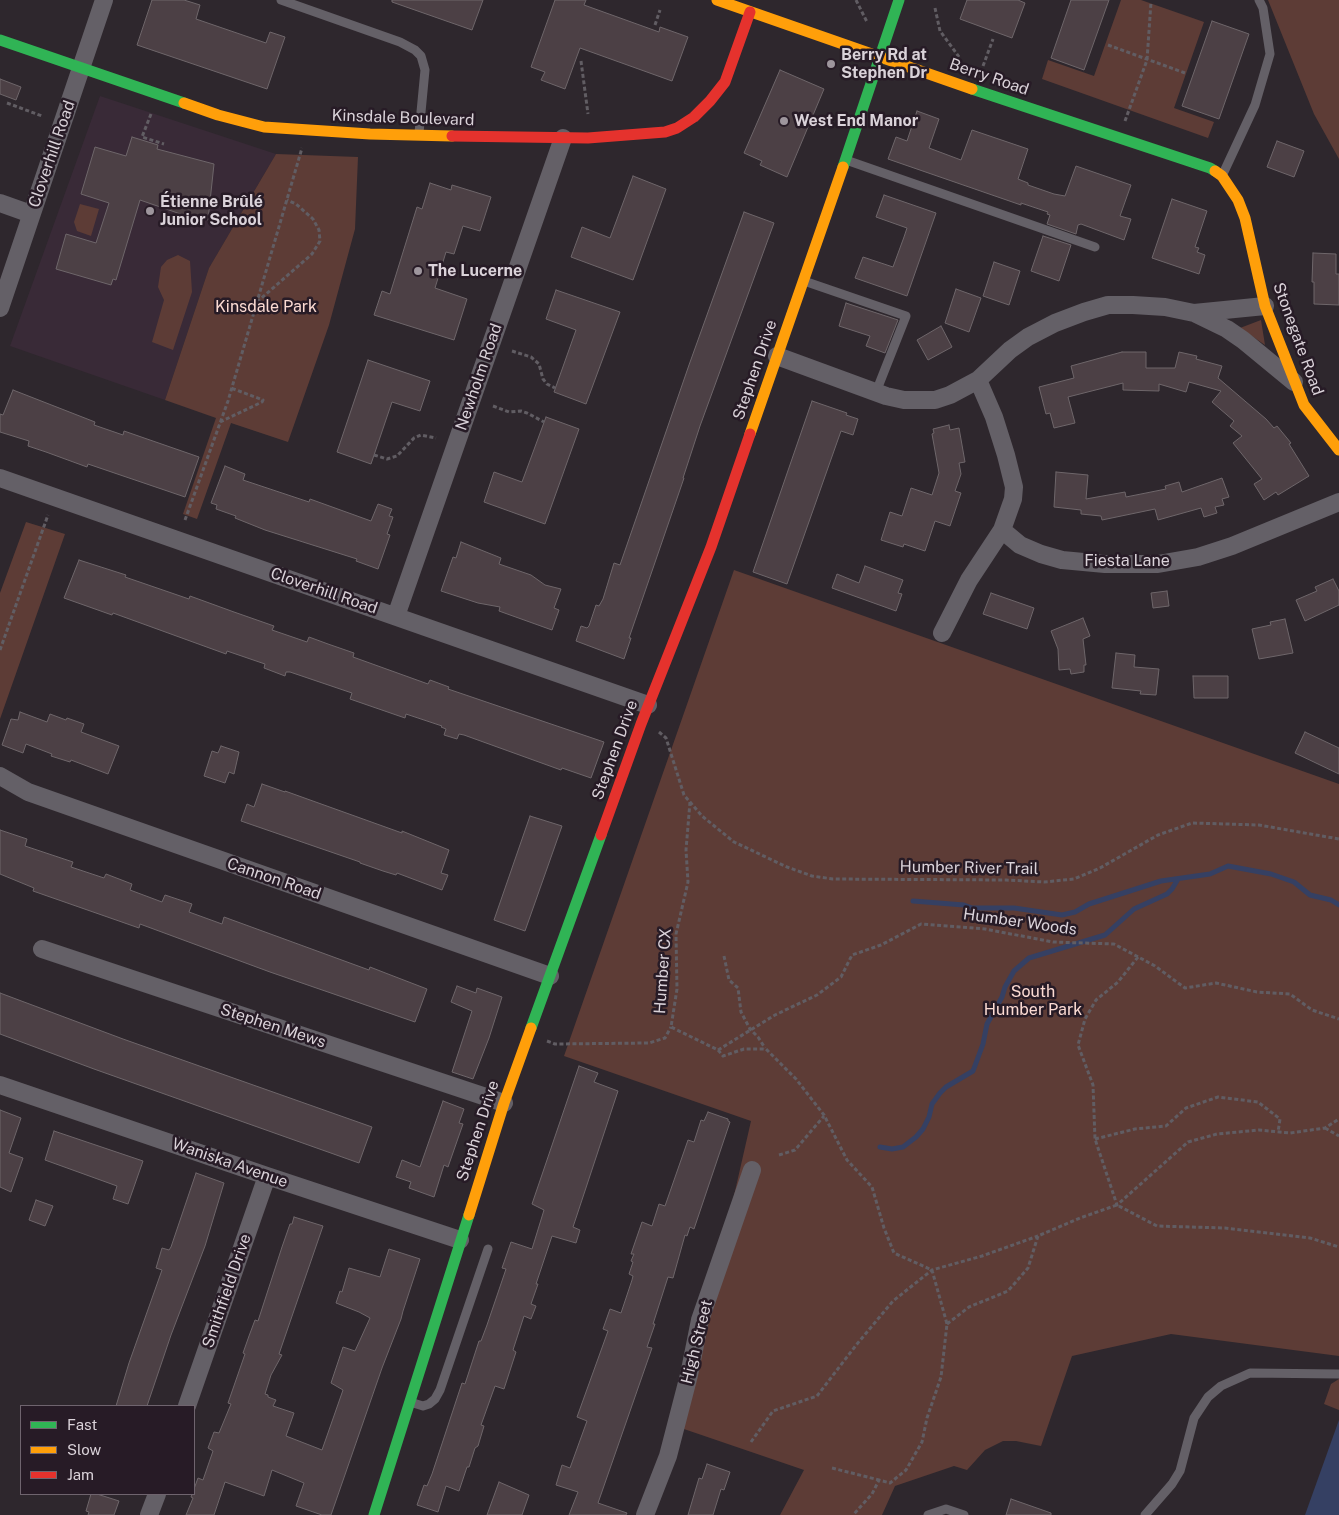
<!DOCTYPE html>
<html>
<head>
<meta charset="utf-8">
<style>
  body { margin:0 }
  #map { position:relative; width:1339px; height:1515px; overflow:hidden; background:#2e272d; font-family:"Public Sans",sans-serif }
  canvas { display:block }
  .legend { position:absolute; left:20px; top:1405px; width:175px; height:90px; box-sizing:border-box; background:#271b26; border:1px solid #6f646e; margin:0; padding:6px 9px; list-style:none; font-size:15px; color:#dad2d9 }
  .legend li { display:flex; align-items:center; gap:10px; height:25px }
  .legend b { width:25px; border:1px solid #6f646e }
</style>
</head>
<body>
<div id="map">
<canvas width="1339" height="1515"></canvas>
<ul class="legend">
<li><b style="height:6px;background:#30b455"></b>Fast</li>
<li><b style="height:6px;background:#ff9f0a"></b>Slow</li>
<li><b style="height:6px;background:#e5322d"></b>Jam</li>
</ul>
</div>
<script>
const c = document.querySelector('canvas').getContext('2d');
c.lineJoin = 'round';
function fill(path, color) { c.fillStyle = color; c.fill(path, 'evenodd'); }
const poly = rows => new Path2D(rows.map(r => 'M' + r).join(''));
function strokePath(path, color, width, dash) { c.strokeStyle = color; c.lineWidth = width; c.lineCap = dash ? 'butt' : 'round'; c.setLineDash(dash || []); c.stroke(path); }
function write(font, color, halo, rows, align = 'center') {
  c.font = font + ' "Public Sans",sans-serif'; c.lineWidth = 5; c.setLineDash([]); c.textBaseline = 'middle'; c.strokeStyle = halo; c.fillStyle = color; for (const [text, x, y, turn = 0] of rows) {
    c.save(); c.translate(x, y); c.rotate((+turn || 0) * Math.PI / 180); c.textAlign = isNaN(turn) ? turn : align; if (halo) c.strokeText(text, 0, 0); c.fillText(text, 0, 0); c.restore();
  }
}
fill(poly([
  [100,96,276,154,209,268,165,400,10,346]
]), '#392a37');
fill(poly([
  [1121,0,1141,0,1204,22,1174,108,1214,122,1208,138,1042,79,1048,60,1094,76],
  [1268,0,1339,0,1339,159,1314,114],
  [276,154,358,157,355,229,329,325,288,442,231,423,197,519,183,514,216,418,165,400,209,268],
  [80,204,99,209,91,236,77,231,74,222],
  [178,255,190,261,192,292,173,350,152,342,164,300,158,287,161,267,167,260],
  [1261,320,1265,345,1240,328],
  [26,522,65,534,0,719,0,593],
  [734,570,1339,784,1339,1356,1171,1334,1072,1356,1041,1446,1016,1441,1003,1441,985,1450,967,1470,954,1466,895,1486,882,1515,780,1515,804,1470,681,1428,751,1121,564,1056],
  [1339,1379,1339,1410,1324,1404,1331,1384]
]), '#5d3c36');
fill(poly([
  [1339,1420,1339,1515,1305,1515]
]), '#354063');
strokePath(poly([
  [913,901,964,905,972,908,1014,908,1062,915,1075,912,1089,904,1161,881,1210,874,1228,866,1271,874,1294,882,1310,895,1331,900,1339,905],
  [880,1147,892,1149,903,1147,916,1137,923,1129,929,1117,932,1104,940,1093,946,1087,973,1071,983,1044,987,1024,1002,997,1005,987,1014,971,1029,958,1105,935,1134,909,1167,894,1172,889,1178,879]
]), '#354063', 5);
const building = poly([
  [152,0,184,0,200,5,196,19,266,43,270,32,285,37,267,89,137,45,152,0],
  [392,0,483,0,472,30,392,2,392,0],
  [555,0,586,0,584,5,659,32,660,27,688,37,672,81,580,48,565,89,541,80,545,72,531,67,555,0],
  [967,0,1018,0,1025,3,1012,38,960,19,967,0],
  [1071,0,1109,0,1084,70,1051,58,1071,0],
  [1212,21,1249,34,1219,119,1182,106,1212,21],
  [780,70,824,89,787,177,760,165,762,161,744,153,780,70],
  [0,79,21,87,16,100,0,94,0,79],
  [917,111,939,119,929,148,961,160,972,130,1028,149,1018,179,1028,183,1028,185,1054,194,1065,196,1076,166,1131,185,1120,216,1131,219,1124,240,1081,224,1078,225,1076,234,1047,224,1050,215,1047,214,1048,212,1021,203,1021,205,888,159,896,137,907,141,917,111],
  [132,137,158,145,157,149,214,164,208,220,197,217,195,219,140,200,116,280,113,279,111,285,56,269,66,234,96,243,109,203,81,194,95,147,126,156,132,137],
  [1277,141,1304,151,1294,177,1267,167,1277,141],
  [633,176,666,189,633,280,571,257,582,227,610,238,633,176],
  [430,183,451,190,452,185,491,197,480,231,463,226,454,254,446,252,435,288,467,299,454,340,374,315,382,291,390,294,417,207,422,209,430,183],
  [884,195,936,213,907,296,855,278,863,257,893,267,904,237,907,228,876,217,884,195],
  [1172,199,1207,211,1195,247,1199,248,1197,252,1205,255,1199,274,1152,258,1172,199],
  [744,212,774,223,700,426,683,478,684,478,629,638,631,638,624,659,576,641,581,626,587,628,589,626,596,605,599,606,603,599,614,563,620,565,689,365,744,212],
  [1043,236,1071,245,1059,281,1031,271,1043,236],
  [1313,253,1336,254,1336,274,1339,274,1339,305,1314,304,1314,282,1312,282,1313,253],
  [994,262,1020,271,1009,305,983,296,994,262],
  [956,289,981,298,969,332,945,323,956,289],
  [556,290,620,312,586,404,554,392,576,330,546,319,556,290],
  [846,303,898,320,885,353,866,346,870,336,839,326,846,303],
  [941,326,952,347,928,360,917,340,941,326],
  [1122,352,1146,352,1146,368,1175,368,1179,352,1197,356,1196,359,1222,366,1218,378,1266,419,1274,428,1277,426,1291,443,1289,444,1309,476,1278,495,1276,492,1264,500,1254,484,1262,479,1233,443,1242,436,1230,426,1234,421,1212,402,1221,391,1189,382,1186,392,1159,384,1159,391,1123,390,1123,383,1068,397,1075,423,1054,428,1050,413,1046,414,1039,387,1074,378,1071,366,1122,352],
  [368,360,430,381,420,411,392,402,371,464,337,452,368,360],
  [13,390,95,422,94,425,123,435,124,431,199,457,185,497,88,464,87,467,46,452,28,446,29,441,0,432,0,414,3,415,13,390],
  [812,401,847,413,846,415,858,419,853,435,841,431,787,584,753,572,812,401],
  [546,417,579,429,545,524,484,502,494,472,522,482,546,417],
  [949,425,950,430,959,428,965,462,959,463,961,474,955,491,961,493,950,526,935,521,925,551,904,544,903,547,881,540,890,512,902,516,911,488,932,495,939,473,932,434,934,433,933,429,949,425],
  [225,466,245,474,243,480,309,502,310,499,371,521,378,504,392,509,389,516,393,517,387,534,390,535,378,569,356,561,357,559,265,530,235,518,236,516,216,509,217,505,211,503,225,466],
  [1056,472,1088,475,1086,499,1125,492,1126,497,1166,489,1165,486,1179,482,1182,492,1222,478,1229,497,1222,499,1224,505,1215,507,1217,513,1204,517,1201,508,1158,520,1155,509,1102,520,1101,516,1081,514,1081,510,1054,507,1056,472],
  [461,542,501,558,499,564,531,575,545,585,561,589,554,608,559,610,552,630,499,611,500,607,478,603,441,591,453,557,456,558,461,542],
  [79,560,126,575,125,577,189,599,190,596,234,612,274,626,272,630,307,642,309,637,328,644,354,653,353,657,428,684,430,680,449,687,448,689,604,742,591,778,562,768,561,770,464,735,459,734,457,739,444,735,446,729,441,727,442,726,406,714,405,718,350,699,352,693,290,672,286,672,285,676,264,668,265,664,227,651,226,654,113,613,112,615,64,598,79,560],
  [865,566,903,580,898,593,902,594,896,611,832,588,837,574,859,583,865,566],
  [1333,579,1339,591,1339,605,1305,621,1296,600,1317,591,1315,587,1333,579],
  [1167,591,1169,606,1153,608,1151,593,1167,591],
  [991,593,1034,608,1027,629,983,614,991,593],
  [1083,618,1090,636,1083,639,1086,665,1084,665,1084,672,1071,674,1070,669,1059,670,1058,649,1051,631,1083,618],
  [1285,619,1293,653,1259,659,1252,629,1271,625,1270,622,1285,619],
  [1116,653,1135,655,1134,667,1159,669,1156,695,1140,694,1141,691,1112,688,1116,653],
  [1193,676,1228,676,1228,698,1194,698,1193,676],
  [20,712,47,722,50,714,66,720,67,718,84,724,81,732,119,746,108,774,71,760,70,762,51,756,52,754,26,744,23,753,2,745,11,719,18,720,20,712],
  [1305,732,1339,748,1339,774,1295,753,1305,732],
  [221,746,239,752,234,774,229,772,225,783,204,776,212,751,218,753,221,746],
  [262,784,285,792,285,791,402,833,402,831,449,850,441,873,448,875,442,890,397,873,396,875,383,871,360,863,360,862,241,821,247,804,254,807,262,784],
  [530,816,562,826,525,931,494,920,530,816],
  [0,830,27,839,25,846,73,862,71,867,104,878,106,874,132,884,130,890,162,902,165,895,192,904,189,912,222,924,224,917,369,970,370,967,388,974,427,989,415,1022,270,972,140,924,139,928,33,891,34,888,0,874,0,830],
  [457,986,476,993,477,988,502,997,489,1038,473,1079,452,1072,472,1011,451,1002,457,986],
  [0,993,123,1039,372,1127,359,1163,94,1069,0,1034,0,993],
  [579,1066,598,1073,594,1082,618,1091,573,1227,580,1230,576,1243,552,1236,536,1284,538,1284,531,1304,536,1306,531,1319,524,1316,513,1350,516,1352,504,1389,495,1386,481,1425,484,1426,478,1446,475,1448,469,1467,467,1467,459,1491,446,1486,438,1512,417,1505,424,1485,427,1486,432,1474,462,1383,465,1384,479,1341,481,1341,487,1325,506,1269,502,1268,511,1242,532,1249,544,1210,532,1204,579,1066],
  [443,1101,464,1109,459,1123,463,1124,448,1167,444,1165,434,1197,409,1188,411,1182,396,1177,402,1160,420,1167,443,1101],
  [0,1110,21,1118,9,1153,23,1158,11,1192,0,1187,0,1110],
  [708,1112,728,1119,728,1121,730,1122,694,1229,690,1227,687,1236,685,1235,673,1278,668,1277,653,1324,655,1324,647,1347,652,1348,598,1503,627,1513,626,1515,569,1515,578,1492,556,1485,562,1465,570,1468,587,1421,577,1417,608,1331,603,1329,610,1309,621,1313,632,1280,633,1276,629,1274,633,1262,631,1261,634,1254,631,1254,642,1222,652,1226,659,1204,665,1206,688,1140,694,1142,701,1120,704,1121,708,1112],
  [54,1131,143,1161,128,1204,113,1199,117,1186,45,1160,54,1131],
  [196,1173,224,1183,205,1246,171,1335,147,1406,116,1406,129,1363,162,1270,156,1268,162,1248,169,1250,171,1247,196,1173],
  [36,1200,53,1206,45,1226,29,1220,36,1200],
  [294,1217,323,1226,279,1354,282,1355,271,1375,265,1394,268,1395,268,1397,276,1400,273,1406,294,1413,286,1436,322,1450,343,1390,331,1383,343,1347,355,1351,370,1318,359,1312,336,1303,340,1291,342,1292,349,1268,380,1277,389,1249,420,1259,403,1311,401,1319,382,1368,331,1515,322,1515,296,1506,304,1483,272,1470,264,1496,225,1482,214,1515,186,1515,193,1498,191,1497,198,1478,203,1480,213,1451,208,1448,214,1432,219,1433,231,1404,228,1403,245,1354,243,1353,249,1336,255,1320,258,1321,282,1247,290,1224,292,1224,294,1217],
  [707,1464,730,1472,724,1490,721,1489,713,1515,688,1515,699,1478,702,1479,707,1464],
  [499,1482,529,1495,522,1515,487,1515,499,1482],
  [91,1494,97,1494,119,1501,114,1515,88,1515,89,1512,86,1511,91,1494],
  [1011,1499,1051,1513,1051,1515,1006,1515,1011,1499]
]);
fill(building, '#4c4045');
strokePath(building, '#6e666a', 1);
strokePath(poly([
  [856,0,867,22],
  [935,8,940,31,959,57],
  [655,25,660,10],
  [1108,45,1185,73],
  [581,61,588,114],
  [983,66,993,39],
  [7,103,42,116],
  [151,114,142,137,164,144],
  [1125,121,1147,60,1151,2],
  [257,302,312,254,320,241,319,230,313,219,296,204,287,200],
  [512,351,531,357,539,364,543,379,547,384,555,388],
  [493,406,509,412,521,411,527,413,544,422],
  [220,422,262,402,263,400,231,388],
  [374,455,387,459,397,456,414,438,421,435,436,438],
  [185,520,228,401,302,148],
  [0,650,48,515],
  [659,732,666,738,684,795,702,816,734,842,787,867,812,876,833,879,1006,880,1044,882,1074,879,1100,868,1158,835,1192,823,1259,825,1339,839],
  [690,802,686,850,688,882,676,934,677,989,671,1027,718,1050,723,1056,744,1049,766,1049,796,1079,824,1115,847,1160,872,1187,884,1228,894,1253,932,1270,947,1324,941,1377,927,1418,922,1442,906,1470,890,1483,879,1480,872,1494,853,1515],
  [724,956,729,980,738,988,741,1012,750,1029,758,1037,765,1048],
  [1138,957,1118,982,1096,1000,1085,1019,1078,1045,1093,1085,1095,1139,1117,1205,1188,1142,1217,1134,1259,1130,1290,1133,1325,1128,1339,1119],
  [547,1041,555,1044,649,1043,665,1038,671,1027],
  [718,1050,775,1015,817,995,841,977,852,955,881,945,921,924,985,929,1053,942,1114,944,1155,966,1185,988,1216,983,1257,992,1290,994,1312,1010,1339,1019],
  [1325,1128,1339,1136],
  [1095,1139,1135,1129,1166,1126,1186,1108,1218,1097,1258,1102,1280,1119,1278,1132],
  [779,1155,795,1150,824,1116],
  [947,1324,969,1307,1008,1291,1028,1268,1038,1236,1080,1218,1117,1205,1157,1226,1225,1228,1310,1238,1339,1247],
  [751,1442,773,1411,817,1396,857,1344,893,1301,932,1270,982,1256,1038,1236],
  [832,1468,879,1480]
]), '#615d63', 3, [4, 2.5]);
strokePath(poly([
  [281,0,400,42,415,50,421,56,425,70,419,133],
  [846,160,1095,247],
  [1222,176,1255,105,1270,54,1263,8,1259,0],
  [804,281,906,316,876,392],
  [410,1402,423,1406,429,1404,435,1399,440,1390,488,1249],
  [928,1515,946,1509,964,1515],
  [1145,1515,1172,1484,1180,1471,1194,1418,1208,1397,1221,1386,1250,1373,1339,1374]
]), '#646067', 9);
strokePath(poly([
  [0,203,31,214],
  [0,308,104,0],
  [1194,313,1265,306],
  [777,356,886,396,904,400,935,400,950,395,978,380,1010,350,1028,337,1055,323,1084,312,1108,305,1133,305,1165,307,1194,313,1227,329,1243,340,1294,382],
  [0,478,648,705],
  [1002,530,1020,545,1041,554,1062,560,1105,564,1158,564,1198,557,1232,546,1339,502],
  [396,616,563,138],
  [942,633,969,580,1002,530,1013,499,1014,487,1006,455,994,417,978,380],
  [0,776,28,792,550,976],
  [42,949,504,1103],
  [0,1085,267,1176,460,1240],
  [187,1406,267,1176],
  [149,1515,157,1494],
  [645,1515,668,1456,689,1375,700,1320,752,1170]
]), '#646067', 18);
strokePath(poly([
  [0,40,184,103],
  [972,89,1210,168,1215,171],
  [843,167,899,0],
  [531,1028,601,835],
  [374,1515,469,1215]
]), '#30b455', 11);
strokePath(poly([
  [717,0,972,89],
  [184,103,218,115,264,127,370,134,452,136],
  [1215,171,1222,176,1238,200,1245,218,1265,306,1304,405,1339,450],
  [750,434,843,167],
  [469,1215,504,1103,531,1028]
]), '#ff9f0a', 11);
strokePath(poly([
  [452,136,588,138,665,132,677,128,694,117,710,101,725,82,750,12],
  [601,835,641,724,711,547,750,434]
]), '#e5322d', 11);
for (const [x, y, r, color] of [
  [831,64,5,"#9e969d"],
  [784,121,5,"#9e969d"],
  [150,211,5,"#9e969d"],
  [418,271,5,"#9e969d"]
]) { const dot = new Path2D(); dot.arc(x, y, r, 0, 2 * Math.PI); c.fillStyle = color; c.fill(dot); strokePath(dot, '#271b26', 2); }
write('bold 16px', '#dad2d9', '#271b26', [
  ["Berry Rd at",841,55],
  ["Stephen Dr",841,73],
  ["West End Manor",794,121],
  ["Étienne Brûlé",160,202],
  ["Junior School",160,220],
  ["The Lucerne",428,271]
], 'left');
write('16px', '#dad2d9', '#271b26', [
  ["Berry Road",989,77,19],
  ["Kinsdale Boulevard",403,118,2],
  ["Cloverhill Road",52,154,-71],
  ["Stonegate Road",1298,339,70],
  ["Stephen Drive",755,370,-71],
  ["Newholm Road",479,377,-71],
  ["Fiesta Lane",1127,561],
  ["Cloverhill Road",324,591,19],
  ["Stephen Drive",615,750,-70],
  ["Humber River Trail",969,868,1],
  ["Cannon Road",274,879,19],
  ["Humber Woods",1020,922,8],
  ["Humber CX",663,971,-86],
  ["Stephen Mews",273,1026,18],
  ["Stephen Drive",478,1131,-72],
  ["Waniska Avenue",230,1163,19],
  ["Smithfield Drive",227,1291,-71],
  ["High Street",697,1342,-76]
]);
write('16px', '#fcdbd3', '#271b26', [
  ["Kinsdale Park",266,307],
  ["South",1033,992],
  ["Humber Park",1033,1010]
]);
</script>
</body>
</html>
